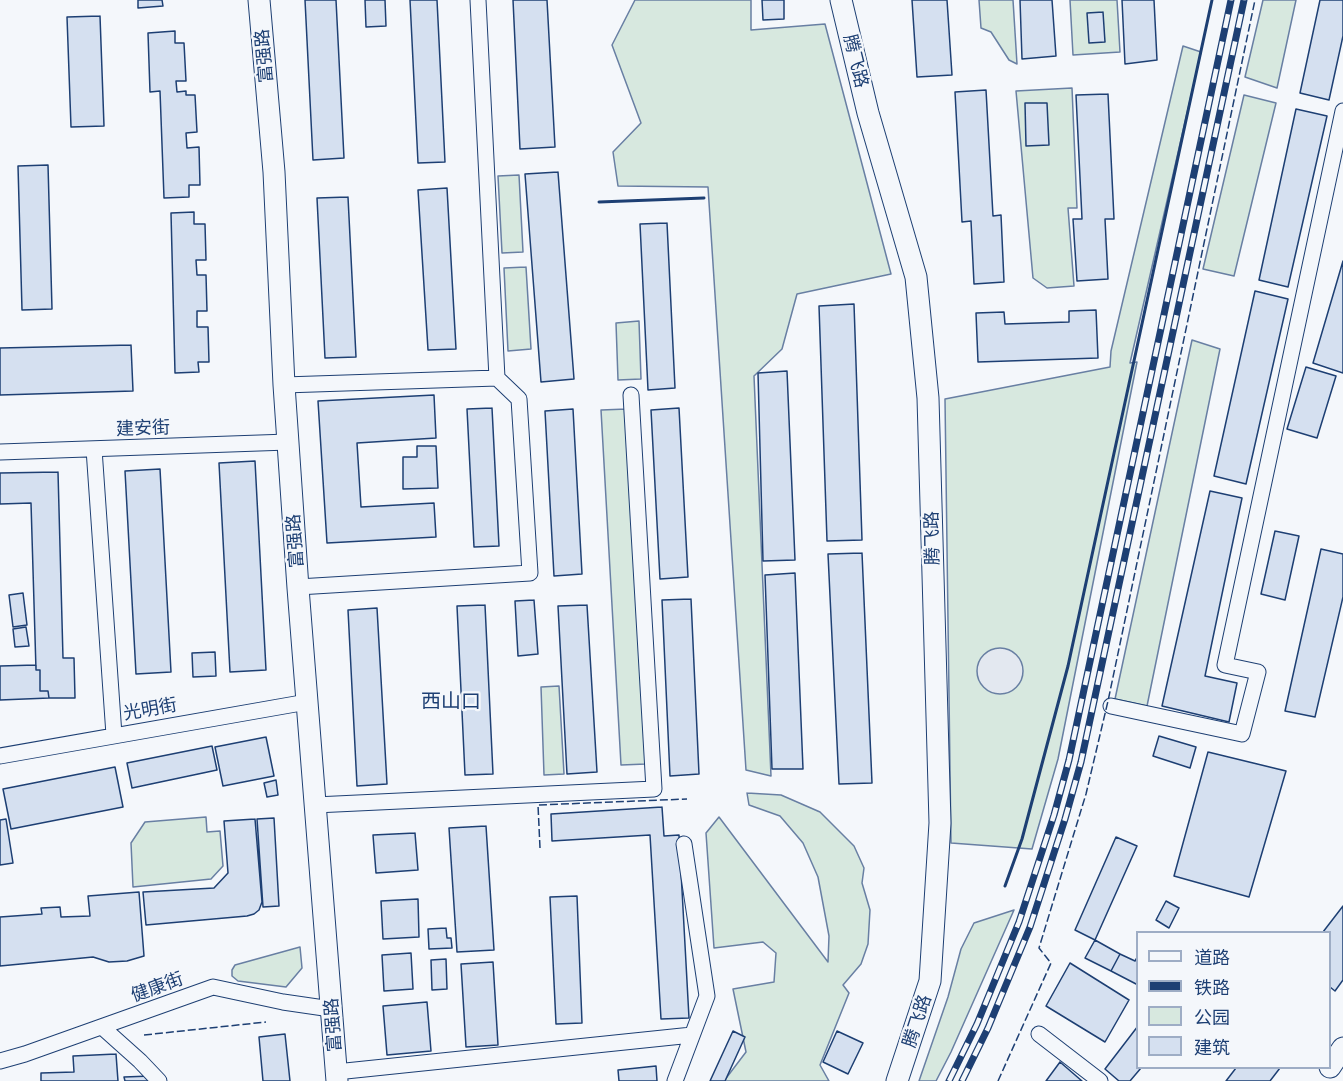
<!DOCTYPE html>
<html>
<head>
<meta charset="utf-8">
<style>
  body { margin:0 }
  #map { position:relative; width:1343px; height:1081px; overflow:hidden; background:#f4f7fb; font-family:Barlow,"Noto Sans SC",sans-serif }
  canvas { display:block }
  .legend { position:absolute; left:1136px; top:931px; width:195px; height:138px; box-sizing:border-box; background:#f4f7fb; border:2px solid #9eadc5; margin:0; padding:8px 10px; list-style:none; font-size:18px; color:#1d3f73 }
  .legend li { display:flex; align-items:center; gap:12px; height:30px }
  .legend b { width:30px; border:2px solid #9eadc5 }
</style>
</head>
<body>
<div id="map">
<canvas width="1343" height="1081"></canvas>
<ul class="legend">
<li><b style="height:8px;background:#f4f7fb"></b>道路</li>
<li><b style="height:8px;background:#1d3f73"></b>铁路</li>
<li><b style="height:16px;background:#d7e8df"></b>公园</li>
<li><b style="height:16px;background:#d5e0f0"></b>建筑</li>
</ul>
</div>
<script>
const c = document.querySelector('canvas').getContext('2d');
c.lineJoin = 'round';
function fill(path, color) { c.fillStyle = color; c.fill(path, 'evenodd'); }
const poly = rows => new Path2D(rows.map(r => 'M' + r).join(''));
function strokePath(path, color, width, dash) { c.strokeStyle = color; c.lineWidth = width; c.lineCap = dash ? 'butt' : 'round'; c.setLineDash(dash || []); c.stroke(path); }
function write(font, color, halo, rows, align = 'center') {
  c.font = font + ' Barlow,"Noto Sans SC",sans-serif'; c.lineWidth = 4.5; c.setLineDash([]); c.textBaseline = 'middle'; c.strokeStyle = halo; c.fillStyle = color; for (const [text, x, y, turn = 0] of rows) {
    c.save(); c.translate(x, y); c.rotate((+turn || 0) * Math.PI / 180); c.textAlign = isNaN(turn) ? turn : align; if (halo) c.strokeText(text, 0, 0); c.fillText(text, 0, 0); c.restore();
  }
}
const green = poly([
  [635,0,751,0,751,30,825,24,891,274,797,294,782,349,754,376,771,776,746,770,708,187,618,186,613,152,641,123,612,45,635,0],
  [979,0,1013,0,1017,64,1009,60,991,32,981,28,979,0],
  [1070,0,1117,0,1120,52,1073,55,1070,0],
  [1263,0,1296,0,1277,88,1245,77,1263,0],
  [1183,46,1201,52,1130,363,1137,362,1058,759,1032,849,951,843,945,399,1110,367,1111,351,1183,46],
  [1072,88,1077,208,1068,208,1074,286,1047,288,1033,278,1016,91,1072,88],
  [1244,95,1276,103,1234,276,1203,269,1244,95],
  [519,175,523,252,502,253,498,176,519,175],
  [526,267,531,349,508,351,504,268,526,267],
  [639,321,641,379,618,380,616,323,639,321],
  [1192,340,1220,349,1147,706,1115,699,1192,340],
  [627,409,646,764,621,765,601,410,627,409],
  [559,686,564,774,544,775,541,687,559,686],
  [747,793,781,795,820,812,854,846,864,868,862,883,870,910,868,944,861,964,843,985,849,993,820,1065,829,1081,724,1081,746,1052,733,989,774,982,776,953,763,942,714,948,706,833,719,817,828,962,829,936,818,877,803,843,780,816,749,805,747,793],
  [206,817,207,832,220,831,223,866,211,879,133,887,131,843,145,822,206,817],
  [1014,910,951,1052,936,1081,919,1081,948,997,961,949,974,923,1014,910],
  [300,947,302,968,286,987,238,981,232,976,232,970,235,965,300,947]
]);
fill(green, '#d7e8df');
strokePath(green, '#687fa3', 1.5);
const parking = poly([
  '977 671a23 23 0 1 1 46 0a23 23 0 1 1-46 0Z'
]);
fill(parking, '#e3e8f0');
strokePath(parking, '#687fa3', 1.5);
const building = poly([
  [138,0,162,0,163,6,138,8,138,0],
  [305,0,336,0,344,158,313,160,305,0],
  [365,0,385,0,386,26,366,27,365,0],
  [410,0,437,0,445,162,418,163,410,0],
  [513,0,547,0,555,147,520,149,513,0],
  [762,0,784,0,784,19,763,20,762,0],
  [912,0,947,0,952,75,917,77,912,0],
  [1020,0,1052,0,1056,56,1022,59,1020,0],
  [1122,0,1154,0,1157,60,1125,64,1122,0],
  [1320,0,1343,0,1343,36,1329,100,1300,93,1320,0],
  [1103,12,1105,42,1089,43,1087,13,1103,12],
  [100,16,104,126,71,127,67,17,100,16],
  [175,31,175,43,184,43,186,81,176,81,177,92,186,91,186,95,195,95,197,132,186,133,187,148,199,147,200,185,189,185,189,197,164,198,160,91,150,92,148,33,175,31],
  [986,90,993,216,1001,215,1004,282,974,284,971,221,962,222,955,92,986,90],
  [1108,94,1114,219,1105,219,1108,279,1077,281,1073,219,1082,219,1076,95,1108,94],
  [1025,103,1047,103,1049,145,1026,146,1025,103],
  [1296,109,1327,116,1288,287,1259,280,1296,109],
  [48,165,52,309,22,310,18,166,48,165],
  [558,172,574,379,541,382,525,174,558,172],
  [447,188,456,349,428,350,418,190,447,188],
  [348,197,356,357,325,358,317,198,348,197],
  [194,212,194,224,205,224,206,260,196,260,197,275,206,275,207,311,197,311,197,327,208,327,209,362,198,362,199,372,175,373,171,213,194,212],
  [667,223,675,388,648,390,640,224,667,223],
  [1343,261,1343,373,1313,363,1343,261],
  [1255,291,1288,299,1246,484,1214,476,1255,291],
  [854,304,862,540,827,541,819,306,854,304],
  [1096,310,1098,358,978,362,976,313,1004,312,1005,324,1069,322,1069,311,1096,310],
  [131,345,133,391,0,395,0,348,131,345],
  [1306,367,1336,376,1317,438,1287,429,1306,367],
  [787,371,795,560,763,561,758,373,787,371],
  [434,395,436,438,357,443,361,507,434,503,436,537,327,543,318,401,434,395],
  [492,408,499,546,474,547,467,409,492,408],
  [679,408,688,577,660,579,651,410,679,408],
  [573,409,582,574,554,576,545,411,573,409],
  [417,446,436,446,438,488,403,489,403,457,417,457,417,446],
  [255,461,266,670,230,672,219,463,255,461],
  [160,469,171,672,136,674,125,471,160,469],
  [58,472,63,658,74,658,75,698,49,698,48,691,40,691,40,670,36,670,31,503,0,504,0,473,58,472],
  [1210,491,1242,498,1205,676,1237,683,1229,722,1162,706,1210,491],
  [1275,531,1299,536,1285,600,1261,594,1275,531],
  [1321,549,1343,554,1343,597,1315,717,1285,711,1321,549],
  [862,553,872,783,839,784,828,554,862,553],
  [795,573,803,769,772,769,765,575,795,573],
  [23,593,27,625,13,627,9,595,23,593],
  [691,599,699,774,670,776,662,600,691,599],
  [534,600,538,654,518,656,515,601,534,600],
  [485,605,493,774,465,775,457,606,485,605],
  [587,605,597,772,567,774,558,606,587,605],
  [377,608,387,784,357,786,348,610,377,608],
  [26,627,29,646,15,647,13,629,26,627],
  [215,652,216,676,193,677,192,653,215,652],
  [36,665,36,670,40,670,40,691,48,691,49,698,0,700,0,666,36,665],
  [1159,736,1196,747,1190,768,1153,756,1159,736],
  [266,737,274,776,223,786,215,747,266,737],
  [212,746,217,770,132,788,127,763,212,746],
  [1208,752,1286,771,1249,897,1174,876,1208,752],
  [115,767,123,807,11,829,3,789,115,767],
  [276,780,278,795,267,797,264,783,276,780],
  [662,807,664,836,679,835,689,1018,661,1019,650,835,552,841,551,814,662,807],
  [274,818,279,906,263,907,257,819,274,818],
  [6,819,13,863,0,865,0,820,6,819],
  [255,819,262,902,259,910,254,914,247,916,146,925,143,892,214,888,228,873,224,821,255,819],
  [486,826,494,950,457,952,449,828,486,826],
  [415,833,418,870,376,873,373,835,415,833],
  [1116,837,1137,846,1095,940,1075,930,1116,837],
  [139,892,144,956,127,961,109,962,93,957,0,966,0,917,42,914,41,908,60,907,61,917,90,916,88,896,139,892],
  [577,896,582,1023,556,1024,550,897,577,896],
  [418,899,419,937,383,939,381,901,418,899],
  [1166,901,1179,908,1169,928,1156,920,1166,901],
  [1343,906,1343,980,1335,991,1330,987,1330,932,1323,932,1343,906],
  [446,928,447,938,451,938,452,948,429,949,428,929,446,928],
  [1095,940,1120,954,1111,971,1085,958,1095,940],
  [411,953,413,989,384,991,382,955,411,953],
  [1120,954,1135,961,1138,956,1138,985,1111,971,1120,954],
  [446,959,447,989,432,990,431,960,446,959],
  [493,962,498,1045,466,1047,461,964,493,962],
  [1070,963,1129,1000,1105,1042,1046,1006,1070,963],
  [427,1002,431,1051,387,1055,383,1006,427,1002],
  [1138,1026,1138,1068,1141,1068,1130,1081,1119,1081,1105,1069,1138,1026],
  [733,1031,745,1037,725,1081,710,1081,733,1031],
  [837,1031,863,1043,848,1074,823,1062,837,1031],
  [285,1034,290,1081,263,1081,259,1037,285,1034],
  [116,1054,118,1081,41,1081,41,1073,74,1072,73,1056,116,1054],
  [1060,1062,1082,1081,1046,1081,1060,1062],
  [656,1066,657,1081,619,1081,618,1070,656,1066],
  [1236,1068,1280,1068,1270,1081,1226,1081,1236,1068],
  [151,1076,151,1081,125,1081,124,1077,151,1076]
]);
fill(building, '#d5e0f0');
strokePath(building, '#1d3f73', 1.5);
const street = poly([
  [478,0,497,378],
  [284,385,497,378,519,399,530,573,298,587],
  [94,449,114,735],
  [0,452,288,442],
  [1111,706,1242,734,1258,672,1225,665,1343,111],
  [0,756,307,702],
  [315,805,654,789,631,395],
  [102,1027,140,1061,159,1081],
  [1039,1034,1100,1081],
  [0,1061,25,1054,213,987,283,1002,331,1009],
  [336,1072,692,1035],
  [675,1081,707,996,684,844]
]);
const secondary = poly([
  [259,0,274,172,284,385,298,588,337,1081],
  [841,0,868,113,916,277,928,398,940,823,930,981,897,1081],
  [1330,1067,1343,1048]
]);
strokePath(street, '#1d3f73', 17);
strokePath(secondary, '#1d3f73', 23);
strokePath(street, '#f4f7fb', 15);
strokePath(secondary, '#f4f7fb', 21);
const rail = poly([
  [949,1081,977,1024,1019,922,1054,815,1069,760,1231,0],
  [962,1081,988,1028,1030,927,1065,819,1081,762,1244,0]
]);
strokePath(rail, '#1d3f73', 7);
strokePath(rail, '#f4f7fb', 4.5, [14]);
strokePath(poly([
  [540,848,538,805,687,799],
  [144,1035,266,1022],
  [998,1081,1051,963,1039,948,1086,794,1108,701,1255,0]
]), '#1d3f73', 1.5, [8, 3]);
strokePath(poly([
  [599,202,704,198],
  [1005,886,1022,839,1068,666,1212,0]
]), '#1d3f73', 3);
write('18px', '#1d3f73', '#f4f7fb', [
  ["富强路",264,56,-95],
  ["腾飞路",856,61,76],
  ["建安街",143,428,-2],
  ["腾飞路",932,538,-91],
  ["富强路",295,541,-94],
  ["光明街",150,709,-10],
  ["健康街",157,987,-20],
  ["腾飞路",917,1021,-72],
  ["富强路",333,1025,-94]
]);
write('20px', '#1d3f73', '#f4f7fb', [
  ["西山口",451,701]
]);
</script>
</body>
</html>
